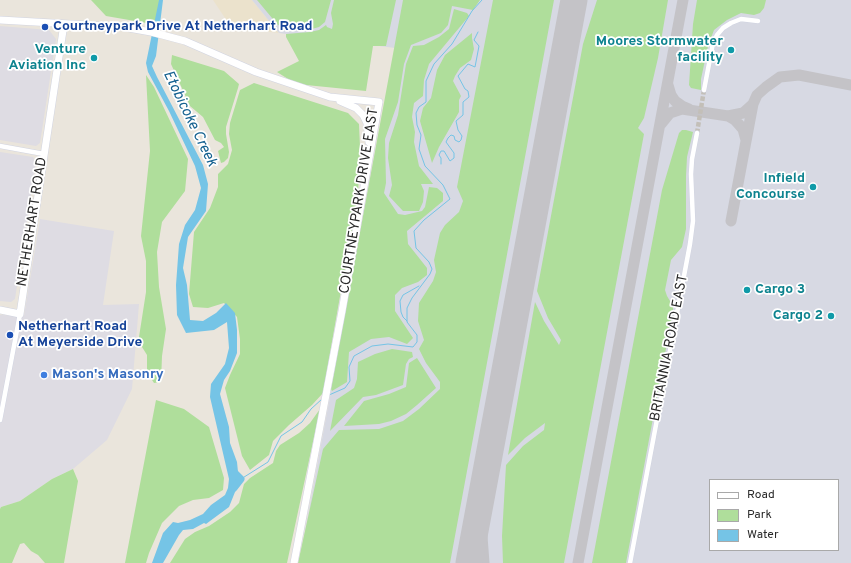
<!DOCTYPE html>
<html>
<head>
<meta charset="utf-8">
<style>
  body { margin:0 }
  #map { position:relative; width:851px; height:563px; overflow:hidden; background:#eae5dc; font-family:Overpass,sans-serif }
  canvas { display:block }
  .legend { position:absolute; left:709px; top:479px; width:130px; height:72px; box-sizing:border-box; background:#fff; border:1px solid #a9a9a9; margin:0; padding:5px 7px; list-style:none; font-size:12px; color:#292929 }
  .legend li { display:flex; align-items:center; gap:8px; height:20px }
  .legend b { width:20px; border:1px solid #a9a9a9 }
</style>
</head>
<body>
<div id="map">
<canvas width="851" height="563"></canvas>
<ul class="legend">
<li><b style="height:5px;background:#fff"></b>Road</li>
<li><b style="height:11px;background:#afde9b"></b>Park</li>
<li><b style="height:11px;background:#75c4e6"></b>Water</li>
</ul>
</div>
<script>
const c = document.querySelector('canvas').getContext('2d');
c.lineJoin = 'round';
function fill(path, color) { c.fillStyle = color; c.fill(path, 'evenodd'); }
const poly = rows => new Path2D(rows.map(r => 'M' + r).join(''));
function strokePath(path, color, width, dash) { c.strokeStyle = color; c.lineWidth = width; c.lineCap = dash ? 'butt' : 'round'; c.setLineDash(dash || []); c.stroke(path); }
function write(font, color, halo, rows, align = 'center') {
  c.font = font + ' Overpass,sans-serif'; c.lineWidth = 3.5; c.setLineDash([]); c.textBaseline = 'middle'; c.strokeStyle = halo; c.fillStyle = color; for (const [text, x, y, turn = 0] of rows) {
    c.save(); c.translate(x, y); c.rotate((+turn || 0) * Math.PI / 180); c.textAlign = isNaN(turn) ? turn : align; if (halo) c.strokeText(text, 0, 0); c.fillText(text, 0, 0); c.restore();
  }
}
fill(poly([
  [0,26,49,30,56,39,40,143,36,146,0,140],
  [0,152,33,157,36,162,15,299,11,302,0,301],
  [40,219,114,231,103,305,139,304,132,389,107,440,73,469,52,479,20,501,1,507,0,509,0,315,24,316]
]), '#dedce3');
fill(poly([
  [213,0,252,0,279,33,231,27]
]), '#ebe2cc');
fill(poly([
  [252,0,851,0,851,563,299,563,395,48,279,33],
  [710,480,838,480,838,550,710,550]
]), '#d7d9e3');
fill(poly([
  [91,0,162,0,158,25,106,16],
  [257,0,331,0,325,22,319,27,308,30,290,30,281,27,277,24],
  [334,0,396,0,386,46,373,46,366,91,296,84,277,72,299,61,286,37,286,34,310,32,319,30,326,25,327,27,332,29,333,24,331,13],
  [403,0,480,0,473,10,452,6,448,25,441,33,411,45,404,64,398,102,385,139,386,183,384,193,398,214,405,215,422,211,425,207,429,187,437,188,443,193,443,201,407,231,408,244,427,268,427,275,418,282,402,288,395,295,395,311,413,338,407,344,389,337,371,339,349,352,347,382,332,391,331,389],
  [493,0,554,0,450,563,298,563,323,449,339,430,379,429,403,421,419,409,440,389,440,382,426,363,419,349,424,340,418,321,419,303,433,281,436,272,434,260,440,233,445,225,459,212,463,201,457,187],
  [597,0,668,0,658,58,644,118,638,128,644,134,564,563,503,563,502,536,506,465,523,446,544,430,545,423,525,438,508,455,535,302,544,321,559,345,561,340,548,318,537,291,583,44],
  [697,0,766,0,764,8,760,13,754,15,741,13,727,20,714,30,708,46,701,79,701,90,691,88,689,85,693,24],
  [454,9,467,13,469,16,429,64,424,80,423,96,414,103,412,117,415,132,414,142,419,166,433,184,421,184,424,191,423,202,419,211,403,211,389,196,392,185,388,158,389,143,398,115,406,64,413,46,424,45,439,37,449,29],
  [472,33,472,38,474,49,471,60,460,68,455,76,453,81,461,96,459,100,459,112,439,147,432,163,420,121,423,108,431,98,437,70,445,55],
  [172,55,224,71,239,84,238,88,226,127,226,134,229,152,228,158,224,162,221,163,218,151,224,147,221,143,215,140,203,117,190,106,171,64],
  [146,75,154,87,188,159,185,191,162,222,157,252,159,287,166,329,162,356,161,382,154,383,147,372,147,355,142,347,139,337,146,292,146,261,141,236,150,151],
  [254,83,348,113,359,124,360,147,358,194,323,393,312,405,289,425,273,441,269,455,250,470,242,456,225,388,230,375,240,354,240,339,237,317,224,303,208,308,193,307,189,294,194,232,210,208,218,187,218,174,228,164,232,150,229,134,230,123,240,90],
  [682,130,686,130,693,132,687,157,686,176,686,229,682,247,671,260,665,290,667,296,673,306,673,311,626,563,592,563,662,190,679,133],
  [392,349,412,352,413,357,409,359,406,364,403,385,376,395,363,397,330,431,336,400,354,388,357,379,358,362,375,354],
  [417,358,436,388,417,405,406,414,391,421,379,424,344,426,364,401,389,394,406,387,409,363],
  [156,400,184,409,209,427,224,478,223,490,209,498,193,500,179,506,162,523,149,553,146,563,125,563],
  [320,409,287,563,170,563,185,539,195,532,209,526,230,512,239,503,244,484,250,478,273,463,276,451,280,445,299,433,310,423],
  [73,469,78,481,64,563,45,563,38,555,31,551,24,543,20,544,12,563,0,563,0,509,1,507,20,501,52,479]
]), '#afde9b');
fill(poly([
  [159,0,163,0,156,56,152,66,157,77,203,165,208,184,206,211,188,237,183,268,187,285,190,320,203,321,216,313,226,303,235,313,237,330,237,353,230,371,224,380,220,394,229,427,230,443,237,462,239,482,229,507,206,524,204,523,193,529,183,530,179,535,163,563,152,563,163,533,173,522,178,523,190,520,203,514,211,505,225,495,228,488,229,479,210,397,211,384,225,364,229,348,227,322,214,330,186,333,177,315,176,285,179,244,185,225,195,210,201,188,195,166,169,111,148,72,146,63]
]), '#75c4e6');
strokePath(poly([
  [441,164,441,158,439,155,441,151,444,151,450,161,454,158,454,153,446,142,448,138,451,135,454,136,455,140,459,142,461,140,462,136,458,130,456,121,463,115,463,102,469,97,468,91,465,89,458,76,468,64,475,67,479,46,474,40,478,32],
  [407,321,403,317,401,312,400,301,403,295,419,286],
  [329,395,345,388,350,381,349,367,354,356,372,346,388,344,413,347,417,342,417,335,407,322,407,308,412,298,430,274,432,269,429,262,416,248,414,231,424,220,450,199,443,185,425,166,419,149,421,135,417,125,416,113,419,107,426,102,426,81,434,64,452,44,472,11,482,0],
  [241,479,268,462,281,436,302,422,311,409,322,399]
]), '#75c4e6', 1);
strokePath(poly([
  [232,470,241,479,234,488]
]), '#75c4e6', 7);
strokePath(poly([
  [570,19,575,0],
  [668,85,671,95,675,101,682,106,689,109],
  [728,116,735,120,743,129,746,140],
  [661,124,670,113,682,109,728,116,743,113,753,104,757,95,766,87,780,77,799,75,851,85],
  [731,221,753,104],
  [482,493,481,523,484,563],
  [578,563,683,0]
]), '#c4c3c7', 11);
strokePath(poly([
  [469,563,574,0]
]), '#c4c3c7', 27);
strokePath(poly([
  [697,133,704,90]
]), '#c3bfb8', 4.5, [4.5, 2]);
const street = poly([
  [704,90,713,43,717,35,723,28,731,23,741,19,758,21],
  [0,146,44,154],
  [0,420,20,314],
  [630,563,690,244,693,221,691,174,692,159,697,133]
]);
const secondary = poly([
  [0,20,123,27,151,32,185,41,256,72,330,97,379,102,342,311,294,563],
  [340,101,356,108,363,115,367,123,369,142],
  [0,310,20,314,64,24]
]);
strokePath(street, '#d1d4e1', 5.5);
strokePath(secondary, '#d1d4e1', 8);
strokePath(street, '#fff', 4.5);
strokePath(secondary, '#fff', 7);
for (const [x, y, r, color] of [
  [45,27,4,"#1a4fb4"],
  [731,50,4,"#0f9aa8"],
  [94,58,4,"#0f9aa8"],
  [813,187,4,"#0f9aa8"],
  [747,290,4,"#0f9aa8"],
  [831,316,4,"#0f9aa8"],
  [10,335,4,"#1a4fb4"],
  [44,375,4,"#3f7fe0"]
]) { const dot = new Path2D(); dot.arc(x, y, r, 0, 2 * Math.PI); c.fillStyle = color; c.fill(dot); strokePath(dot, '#fff', 1.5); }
write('bold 14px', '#164399', '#fff', [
  ["Courtneypark Drive At Netherhart Road",53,27],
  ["Netherhart Road",18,327],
  ["At Meyerside Drive",18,343]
], 'left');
write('bold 14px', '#0d838f', '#fff', [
  ["Moores Stormwater",723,42],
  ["facility",723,58],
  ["Venture",86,50],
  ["Aviation Inc",86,66],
  ["Infield",805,179],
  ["Concourse",805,195],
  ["Cargo 3",755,290,"left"],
  ["Cargo 2",823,316]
], 'right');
write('14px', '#292929', '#fff', [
  ["COURTNEYPARK DRIVE EAST",360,201,-81],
  ["NETHERHART ROAD",33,222,-81],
  ["BRITANNIA ROAD EAST",670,348,-79]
]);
write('bold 14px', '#366cbe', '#fff', [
  ["Mason's Masonry",52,375]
], 'left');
write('italic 15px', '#166290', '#fff', [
  ["Etobicoke Creek",189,119,64]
]);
</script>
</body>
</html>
